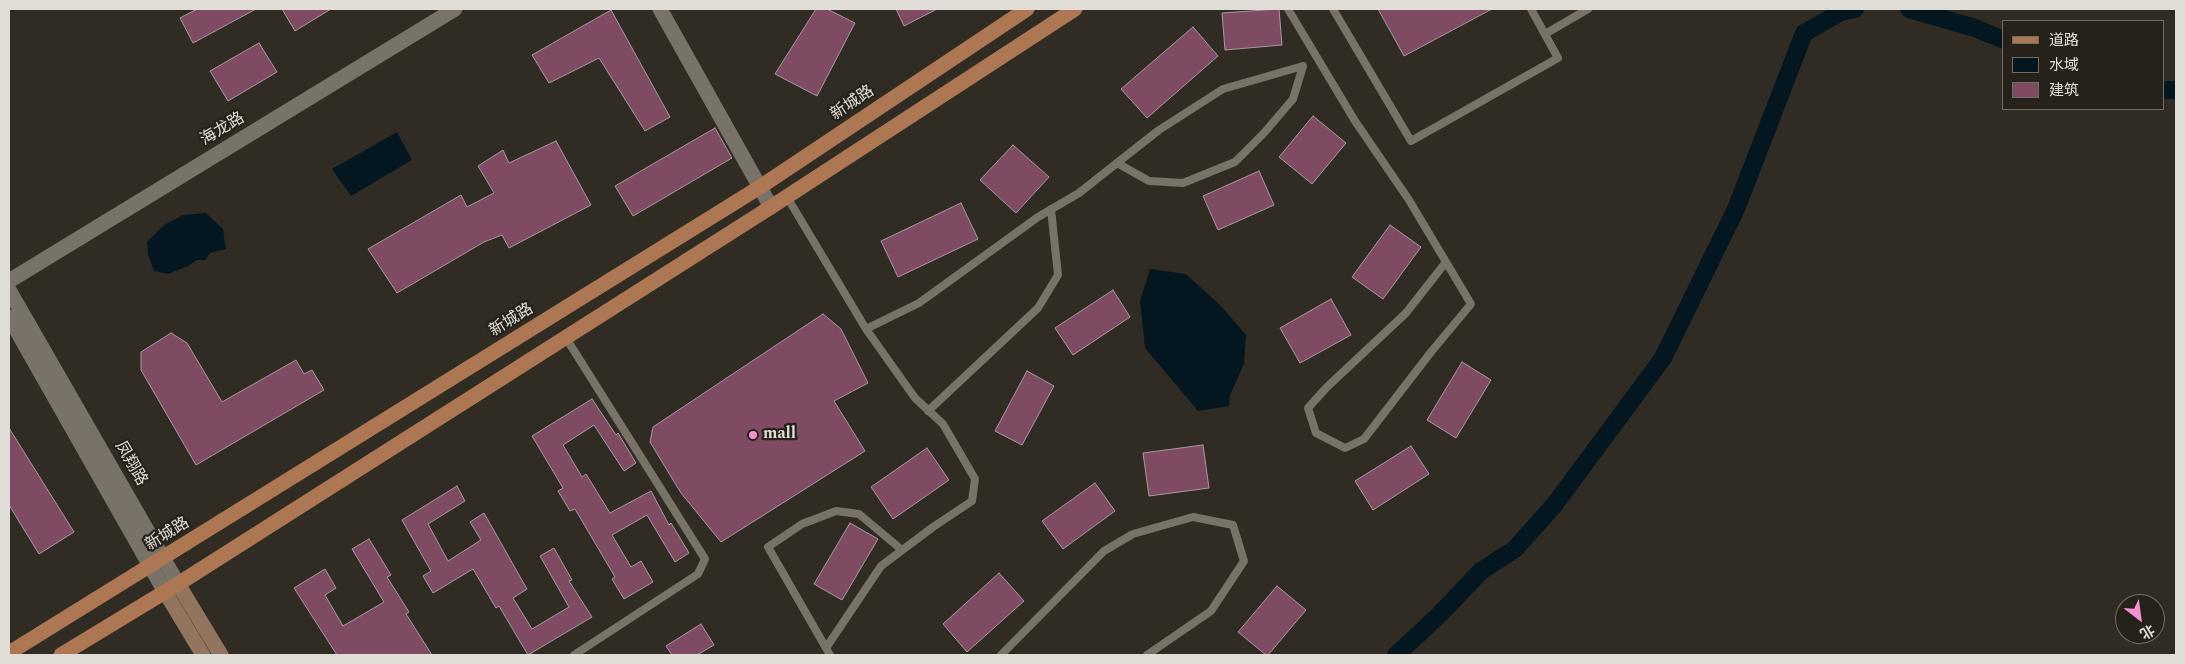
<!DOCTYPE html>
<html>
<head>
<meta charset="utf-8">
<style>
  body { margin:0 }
  #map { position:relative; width:2185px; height:664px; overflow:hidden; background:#312c23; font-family:Spectral,"Noto Sans SC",serif }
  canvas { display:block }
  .frame { position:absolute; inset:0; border:10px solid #e0dcd6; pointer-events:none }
  .legend { position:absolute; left:2002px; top:20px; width:162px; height:90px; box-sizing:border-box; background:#272219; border:1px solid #716c65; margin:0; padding:6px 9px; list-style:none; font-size:15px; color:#e0dcd6 }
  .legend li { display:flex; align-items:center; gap:10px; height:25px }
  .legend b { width:25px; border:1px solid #716c65 }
  .north { position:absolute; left:2115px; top:594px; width:50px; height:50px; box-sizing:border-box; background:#272219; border:1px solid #716c65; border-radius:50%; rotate:150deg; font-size:14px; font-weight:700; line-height:20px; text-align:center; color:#e0dcd6 }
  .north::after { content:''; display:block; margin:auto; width:18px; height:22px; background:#f491d3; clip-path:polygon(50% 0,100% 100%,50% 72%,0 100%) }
</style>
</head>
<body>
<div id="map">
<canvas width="2185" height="664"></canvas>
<div class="frame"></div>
<ul class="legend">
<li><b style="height:6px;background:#ad7753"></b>道路</li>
<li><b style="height:14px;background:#041720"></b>水域</li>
<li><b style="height:14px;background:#7f4b62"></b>建筑</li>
</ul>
<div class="north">北</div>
</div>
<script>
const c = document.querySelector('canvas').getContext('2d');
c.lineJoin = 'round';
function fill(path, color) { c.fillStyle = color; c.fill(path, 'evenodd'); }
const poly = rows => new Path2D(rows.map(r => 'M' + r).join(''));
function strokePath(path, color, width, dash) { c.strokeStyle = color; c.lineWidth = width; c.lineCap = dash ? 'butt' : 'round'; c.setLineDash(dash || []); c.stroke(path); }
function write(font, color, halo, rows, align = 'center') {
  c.font = font + ' Spectral,"Noto Sans SC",serif'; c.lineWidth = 4.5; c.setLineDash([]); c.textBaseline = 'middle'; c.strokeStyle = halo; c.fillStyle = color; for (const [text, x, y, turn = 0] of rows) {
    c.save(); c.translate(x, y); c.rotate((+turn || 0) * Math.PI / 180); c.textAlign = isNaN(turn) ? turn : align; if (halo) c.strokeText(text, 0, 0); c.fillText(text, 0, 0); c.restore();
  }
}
fill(poly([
  [397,132,412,160,351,196,332,169],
  [206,213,223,229,226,249,210,253,205,260,197,260,188,266,168,274,154,271,148,255,147,242,164,225,183,215],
  [1150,269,1186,274,1221,306,1246,335,1244,364,1230,395,1229,406,1198,411,1145,348,1140,301]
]), '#041720');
strokePath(poly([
  [1909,9,1975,28,2004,40],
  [2164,90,2176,90],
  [1396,655,1439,615,1481,571,1515,549,1555,504,1663,358,1736,209,1804,33,1841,12,1855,9]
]), '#041720', 18);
const building = poly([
  [197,9,256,9,193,43,180,18,197,9],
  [282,9,331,9,295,31,282,9],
  [816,9,827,9,855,23,817,96,775,74,816,9],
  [896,9,937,9,904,26,896,9],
  [1279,9,1282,45,1225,50,1222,13,1279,9],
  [1378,9,1492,9,1404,56,1378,9],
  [611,10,670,117,645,131,599,58,549,83,532,55,611,10],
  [1193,27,1218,56,1147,118,1121,89,1193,27],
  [259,43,277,72,228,101,210,71,259,43],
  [1313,116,1346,143,1312,184,1279,157,1313,116],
  [715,128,732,158,633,216,615,186,715,128],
  [556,141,591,205,509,248,502,235,484,242,397,293,368,249,461,195,467,207,494,193,478,166,503,150,509,163,556,141],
  [1013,145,1049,177,1016,213,980,180,1013,145],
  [1259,171,1274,205,1218,230,1203,196,1259,171],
  [961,203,978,239,898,277,881,241,961,203],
  [1390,225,1421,247,1383,299,1352,277,1390,225],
  [1113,290,1130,317,1073,355,1055,328,1113,290],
  [1331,299,1351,335,1300,363,1280,328,1331,299],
  [823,314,841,329,868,383,834,401,865,451,721,542,681,493,650,442,653,427,823,314],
  [171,333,187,343,222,402,296,360,304,374,312,370,324,390,196,465,141,370,141,352,171,333],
  [1462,362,1491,380,1456,438,1427,420,1462,362],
  [1027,371,1054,386,1022,445,995,431,1027,371],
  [592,399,616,435,618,433,636,463,624,471,594,425,563,445,582,477,586,474,610,513,651,491,669,525,671,523,689,553,675,562,647,515,612,535,631,567,641,561,653,582,624,599,612,579,615,577,575,509,570,511,558,491,563,488,532,436,592,399],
  [9,428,74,532,39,554,9,505,9,428],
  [1203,445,1209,488,1149,496,1143,453,1203,445],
  [1411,446,1429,474,1373,510,1355,481,1411,446],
  [927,448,949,480,893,519,871,487,927,448],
  [1095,483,1115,511,1063,549,1042,521,1095,483],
  [457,486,465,501,428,524,448,561,481,540,470,522,484,513,527,589,513,598,532,629,569,607,540,556,554,548,572,580,569,581,592,617,528,655,499,606,496,608,473,569,433,593,423,576,431,571,402,520,457,486],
  [850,523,878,539,842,600,814,584,850,523],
  [369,539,391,575,387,577,409,612,406,614,432,655,337,655,294,588,325,569,336,588,325,595,343,626,384,602,352,549,369,539],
  [999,573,1024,601,967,652,943,624,999,573],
  [1277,586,1306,610,1268,655,1266,655,1238,632,1277,586],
  [701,624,714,645,697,655,672,655,666,646,701,624]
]);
fill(building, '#7f4b62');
strokePath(building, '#a89a9f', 1);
strokePath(poly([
  [1288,9,1355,121,1409,200,1446,262,1471,304,1431,352,1364,439,1345,448,1316,433,1308,408,1327,387,1406,313,1446,262],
  [1333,9,1411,141,1558,58,1531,9],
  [1545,34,1588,9],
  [787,197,866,329,915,398,943,424,975,479,972,501,933,527,881,566,826,648,830,655],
  [866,329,919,303,1038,217,1079,193,1117,163,1159,130,1223,89,1303,66,1293,99,1264,133,1235,162,1183,183,1149,181,1117,163],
  [566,338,705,559,698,574,574,655],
  [928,411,1038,308,1058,275,1051,209],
  [826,648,768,547,802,524,836,511,859,514,902,550],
  [1001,655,1104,551,1133,534,1193,517,1233,525,1244,561,1211,611,1147,655]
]), '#787268', 8);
strokePath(poly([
  [660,9,771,207],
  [9,281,455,9],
  [9,290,178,584],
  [9,317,165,592]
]), '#787268', 15);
strokePath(poly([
  [178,584,221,655],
  [165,592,203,655]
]), '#93745e', 15);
strokePath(poly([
  [9,653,760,187,1027,9],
  [61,655,178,584,771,207,1075,9]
]), '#ad7753', 15);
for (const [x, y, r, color] of [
  [753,435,5,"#f491d3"]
]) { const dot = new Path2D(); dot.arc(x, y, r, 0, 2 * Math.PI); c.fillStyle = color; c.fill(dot); strokePath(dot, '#272219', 2); }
write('16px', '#e0dcd6', '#272219', [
  ["新城路",853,104,-34],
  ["海龙路",223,130,-31],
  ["新城路",512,321,-32],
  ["凤翔路",130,464,60],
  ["新城路",168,535,-32]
]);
write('bold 16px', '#e0dcd6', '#272219', [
  ["mall",763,435]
], 'left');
</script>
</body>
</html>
